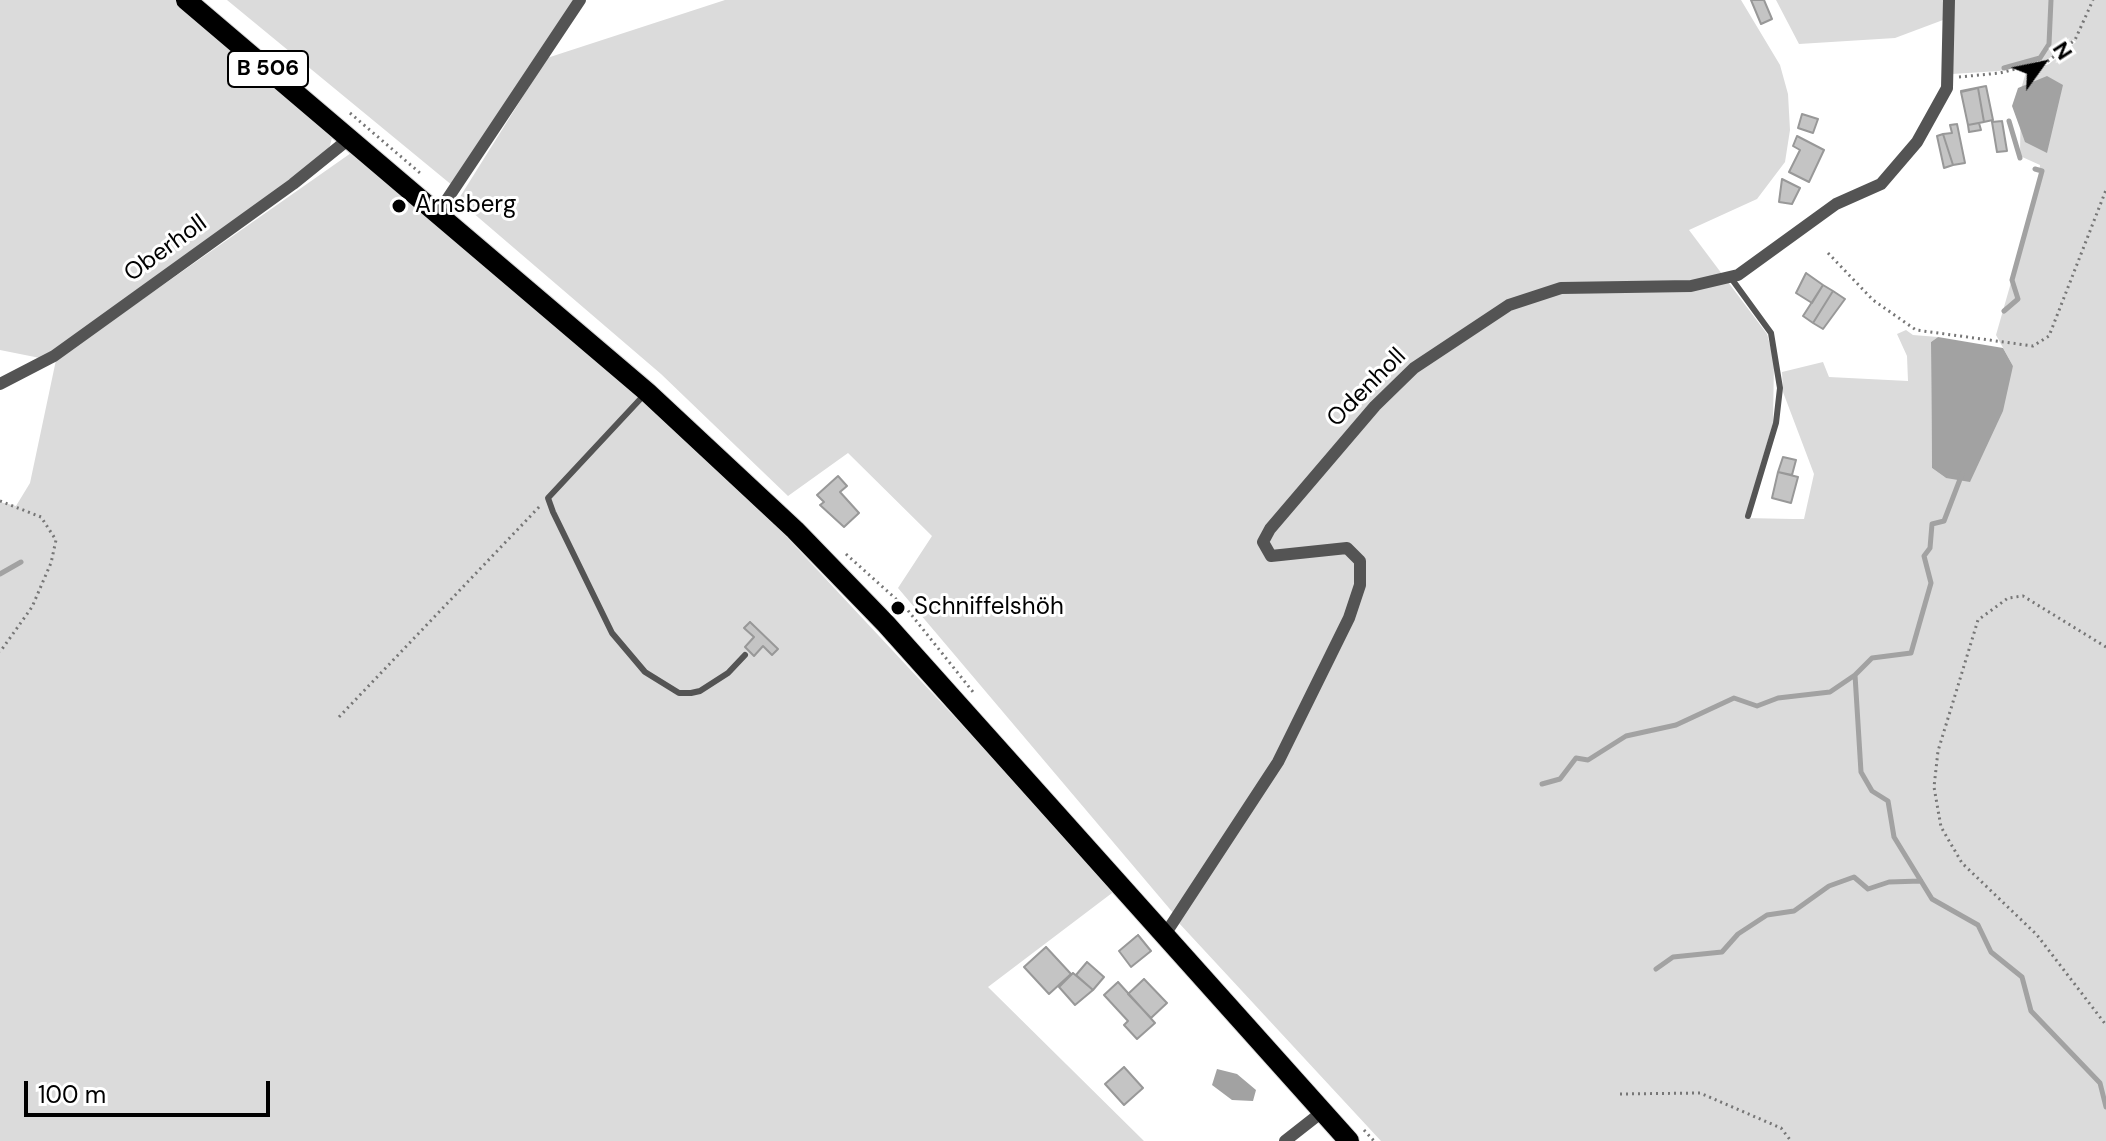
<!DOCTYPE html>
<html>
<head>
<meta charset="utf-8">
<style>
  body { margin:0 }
  #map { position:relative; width:2106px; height:1141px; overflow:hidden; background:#fff; font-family:"DM Sans",sans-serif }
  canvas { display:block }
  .north { position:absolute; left:2002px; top:24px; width:80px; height:80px; -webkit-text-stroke:6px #fff; paint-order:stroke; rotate:57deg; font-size:22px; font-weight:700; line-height:32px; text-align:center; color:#000 }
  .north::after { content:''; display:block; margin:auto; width:28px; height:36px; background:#000; clip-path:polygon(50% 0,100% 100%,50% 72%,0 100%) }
  .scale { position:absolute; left:24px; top:1081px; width:246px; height:36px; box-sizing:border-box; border:4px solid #000; border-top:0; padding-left:10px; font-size:24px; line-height:28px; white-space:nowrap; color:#000; -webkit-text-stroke:6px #fff; paint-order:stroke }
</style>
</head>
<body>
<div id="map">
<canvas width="2106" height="1141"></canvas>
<div class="north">N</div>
<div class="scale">100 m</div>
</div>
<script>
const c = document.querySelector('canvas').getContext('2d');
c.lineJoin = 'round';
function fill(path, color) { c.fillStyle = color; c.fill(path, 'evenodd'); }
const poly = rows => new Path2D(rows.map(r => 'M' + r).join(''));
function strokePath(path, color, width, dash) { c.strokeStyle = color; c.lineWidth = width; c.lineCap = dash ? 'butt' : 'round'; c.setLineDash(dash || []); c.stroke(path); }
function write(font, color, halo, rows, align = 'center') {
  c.font = font + ' "DM Sans",sans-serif'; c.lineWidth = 6; c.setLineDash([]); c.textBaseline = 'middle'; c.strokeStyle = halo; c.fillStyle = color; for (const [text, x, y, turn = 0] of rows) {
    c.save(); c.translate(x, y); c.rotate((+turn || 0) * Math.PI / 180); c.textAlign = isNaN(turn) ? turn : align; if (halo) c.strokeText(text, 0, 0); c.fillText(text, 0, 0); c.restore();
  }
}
fill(poly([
  [0,0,176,0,332,138,329,149,292,181,52,352,40,358,0,350],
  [227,0,575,0,453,186],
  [725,0,1741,0,1780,65,1788,94,1790,130,1785,162,1757,199,1689,230,1767,334,1774,360,1773,423,1745,518,1793,519,1804,519,1814,474,1783,392,1782,372,1823,362,1829,377,1908,381,1907,356,1897,334,1906,330,1913,335,1938,337,1931,342,1932,468,1946,478,2013,366,1996,335,2038,188,2040,165,2020,156,2021,89,2026,72,2049,64,2076,42,2073,40,2047,60,1999,71,1952,74,1953,0,2106,0,2106,1141,1381,1141,1178,922,1276,761,1174,914,898,588,932,536,848,453,788,496,661,374,458,200,547,58],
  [1776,0,1944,0,1943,20,1895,38,1799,44],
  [351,153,649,400,782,532,1116,890,988,987,1144,1141,0,1141,0,502,16,506,30,483,56,360]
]), '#dbdbdb');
fill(poly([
  [2047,76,2063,85,2047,153,2025,142,2012,106,2018,88],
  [1938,337,2003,348,2013,366,2003,411,1970,482,1946,478,1932,468,1931,342],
  [1217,1069,1237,1074,1256,1090,1253,1101,1232,1100,1212,1085]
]), '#a2a2a2');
strokePath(poly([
  [2004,68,2040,58,2049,44,2051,0],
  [2009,121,2020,158],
  [2004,311,2018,299,2012,280,2042,171,2035,169],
  [1962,474,1944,521,1932,524,1930,548,1924,556,1931,583,1911,653,1872,658,1855,675,1861,772,1872,791,1888,801,1894,837,1932,899,1978,925,1991,952,2022,977,2031,1011,2100,1083,2106,1107],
  [0,574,21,562],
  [1542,784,1560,779,1576,758,1588,760,1626,736,1676,725,1734,698,1757,706,1778,698,1830,692,1855,675],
  [1656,969,1673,957,1722,952,1738,934,1767,915,1794,911,1829,886,1854,877,1868,889,1889,882,1921,881]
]), '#a2a2a2', 5);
const building = poly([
  [1751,0,1764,0,1772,19,1761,24,1751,0],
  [1986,86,1993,120,1979,123,1981,130,1969,132,1968,125,1984,122,1978,88,1961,91,1986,86],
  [1978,88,1984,122,1968,125,1961,92,1978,88],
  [1802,114,1818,119,1813,133,1798,128,1802,114],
  [2002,121,2007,151,1997,152,1992,122,2002,121],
  [1957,124,1965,163,1953,165,1943,134,1952,133,1950,125,1957,124],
  [1943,134,1953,165,1944,168,1937,136,1943,134],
  [1797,136,1824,150,1809,182,1789,172,1800,150,1793,146,1797,136],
  [1782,179,1800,188,1792,204,1779,202,1782,179],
  [1806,273,1823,285,1812,303,1796,293,1806,273],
  [1823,285,1833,291,1813,323,1803,316,1823,285],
  [1833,291,1845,299,1823,329,1813,323,1833,291],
  [1783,457,1796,460,1792,475,1778,472,1783,457],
  [1778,472,1798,477,1791,503,1772,498,1778,472],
  [838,476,847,486,840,492,859,513,844,527,820,505,824,502,817,495,838,476],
  [750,622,778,649,772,655,763,646,754,656,745,647,754,637,744,628,750,622],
  [1138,935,1151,951,1131,967,1119,951,1138,935],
  [1046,947,1071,974,1049,994,1024,967,1046,947],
  [1087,962,1104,977,1093,990,1076,975,1087,962],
  [1073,973,1093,990,1075,1005,1059,987,1073,973],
  [1144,979,1167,1003,1151,1018,1128,994,1144,979],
  [1118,982,1155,1023,1137,1039,1124,1025,1128,1021,1104,995,1118,982],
  [1124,1067,1143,1088,1124,1105,1105,1084,1124,1067]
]);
fill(building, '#c4c4c4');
strokePath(building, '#989898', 2);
const primary = poly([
  [186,0,647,392,795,530,886,624,1349,1141]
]);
strokePath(primary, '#dbdbdb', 22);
strokePath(poly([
  [1959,77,2000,73,2048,61,2075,40,2093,0],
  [350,113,420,173],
  [1828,253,1873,300,1916,330,2033,346,2049,336,2106,190],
  [0,501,41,517,56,540,51,563,32,607,0,652],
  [846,554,906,608,973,692],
  [2106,647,2023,596,2008,598,1978,620,1938,751,1934,787,1941,827,1962,863,2037,935,2106,1025],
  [339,717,540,506],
  [1620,1094,1700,1093,1781,1128,1791,1141],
  [1364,1130,1374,1141]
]), '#767676', 3, [2, 4]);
strokePath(poly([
  [1731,278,1771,333,1780,388,1776,423,1748,516],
  [645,394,548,498,553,512,612,633,645,672,679,693,691,693,700,691,728,673,745,655]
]), '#545454', 6);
strokePath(poly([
  [438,213,580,0],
  [0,384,54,356,293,184,350,138],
  [1164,936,1278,762,1349,618,1360,585,1360,561,1347,548,1271,556,1263,542,1270,529,1375,406,1414,368,1509,305,1561,288,1691,286,1738,275,1836,204,1881,184,1917,142,1947,88,1949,0],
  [1285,1141,1322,1112]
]), '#545454', 12);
strokePath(primary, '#000', 20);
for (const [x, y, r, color] of [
  [399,206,8,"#000"],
  [898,608,8,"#000"]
]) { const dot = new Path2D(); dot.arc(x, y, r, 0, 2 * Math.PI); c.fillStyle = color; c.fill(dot); strokePath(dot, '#fff', 3); }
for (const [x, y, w] of [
  [268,69,80]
]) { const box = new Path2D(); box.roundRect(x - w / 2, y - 18, w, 36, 6); c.fillStyle = '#fff'; c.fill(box); strokePath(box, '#000', 2); }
write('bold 22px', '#000', null, [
  ["B 506",268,69]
]);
write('24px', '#000', '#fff', [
  ["Arnsberg",415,206],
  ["Schniffelshöh",914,608]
], 'left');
write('24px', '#000', '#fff', [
  ["Oberholl",166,249,-36],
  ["Odenholl",1367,388,-45]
]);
</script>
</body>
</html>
